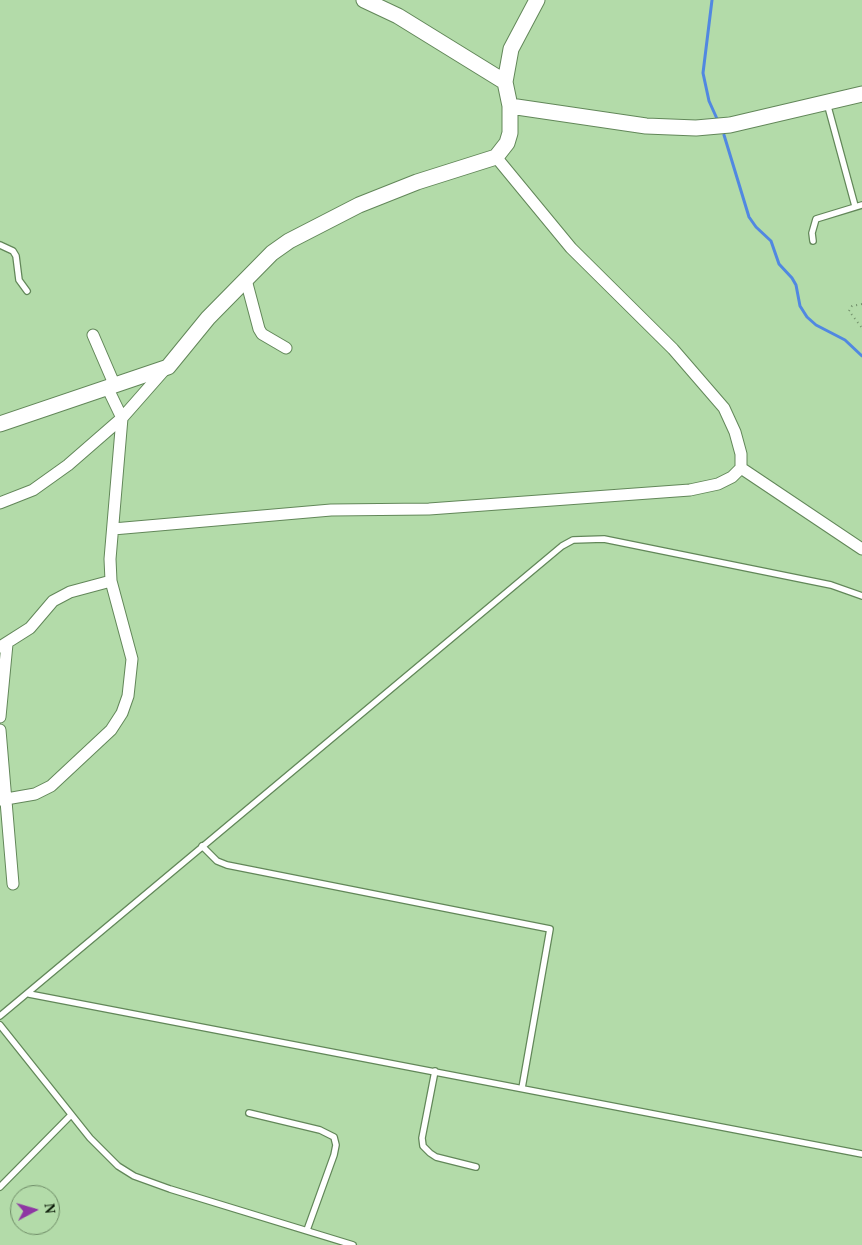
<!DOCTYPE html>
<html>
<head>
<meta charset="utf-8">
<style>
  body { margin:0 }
  #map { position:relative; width:862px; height:1245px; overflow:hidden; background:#b3dba9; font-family:"Times New Roman",serif }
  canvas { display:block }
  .north { position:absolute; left:10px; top:1185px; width:50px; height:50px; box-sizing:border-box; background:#b3dba9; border:1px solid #6f8c67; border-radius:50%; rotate:84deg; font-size:14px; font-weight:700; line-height:20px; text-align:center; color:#081605 }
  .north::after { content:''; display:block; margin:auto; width:18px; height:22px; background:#8e36a3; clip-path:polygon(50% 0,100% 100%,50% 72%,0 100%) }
</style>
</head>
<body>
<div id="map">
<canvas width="862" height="1245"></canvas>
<div class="north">N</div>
</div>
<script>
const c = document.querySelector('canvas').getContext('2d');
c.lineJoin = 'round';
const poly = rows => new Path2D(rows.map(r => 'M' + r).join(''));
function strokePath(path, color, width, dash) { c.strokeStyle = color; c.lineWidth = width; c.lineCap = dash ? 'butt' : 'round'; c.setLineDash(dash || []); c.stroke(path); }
strokePath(poly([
  [712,0,703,73,709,101,718,121],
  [724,135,749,217,756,227,771,241,779,264,792,278,796,285,800,306,807,317,816,325,845,340,862,356]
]), '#5188e1', 3);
const service = poly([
  [827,103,855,206],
  [813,241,812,233,816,219,862,205],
  [0,245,13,251,16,256,19,280,27,291],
  [202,846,217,861,227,865,550,929,522,1088],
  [29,994,862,1154],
  [0,1016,562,546,573,540,604,539,831,585,862,596],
  [0,1025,90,1138,118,1166,134,1176,170,1189,353,1245],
  [435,1071,422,1138,423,1146,430,1153,436,1157,476,1167],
  [249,1113,320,1130,334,1137,336,1145,334,1155,307,1230],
  [0,1187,71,1115]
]);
const minor = poly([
  [246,280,259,329,262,334,286,348],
  [93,335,115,386],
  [741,468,862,549],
  [0,503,33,490,68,465,122,418,166,368],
  [113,529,331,510,429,509,690,490,718,484,732,477,741,468,741,454,735,432,724,408,673,349,571,248,496,157],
  [0,647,30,628,53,601,70,592,111,581],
  [0,717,7,644],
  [0,730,13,884],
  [0,800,35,794,51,786,111,730,122,713,128,696,132,659,111,581,110,559,122,418,108,389]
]);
const tertiary = poly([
  [364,0,398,16,505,82],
  [510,106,646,126,696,128,730,125,862,94],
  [0,424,168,367,208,318,272,253,289,241,359,205,417,182,496,157,507,143,510,133,510,106,505,82,511,49,537,0]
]);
strokePath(service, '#628759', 8);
strokePath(minor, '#628759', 13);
strokePath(tertiary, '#628759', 17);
strokePath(poly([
  [862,304,852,306,849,311,862,328]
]), '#718f6a', 2, [1, 4]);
strokePath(service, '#fff', 5.5);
strokePath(minor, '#fff', 11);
strokePath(tertiary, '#fff', 15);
</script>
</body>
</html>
